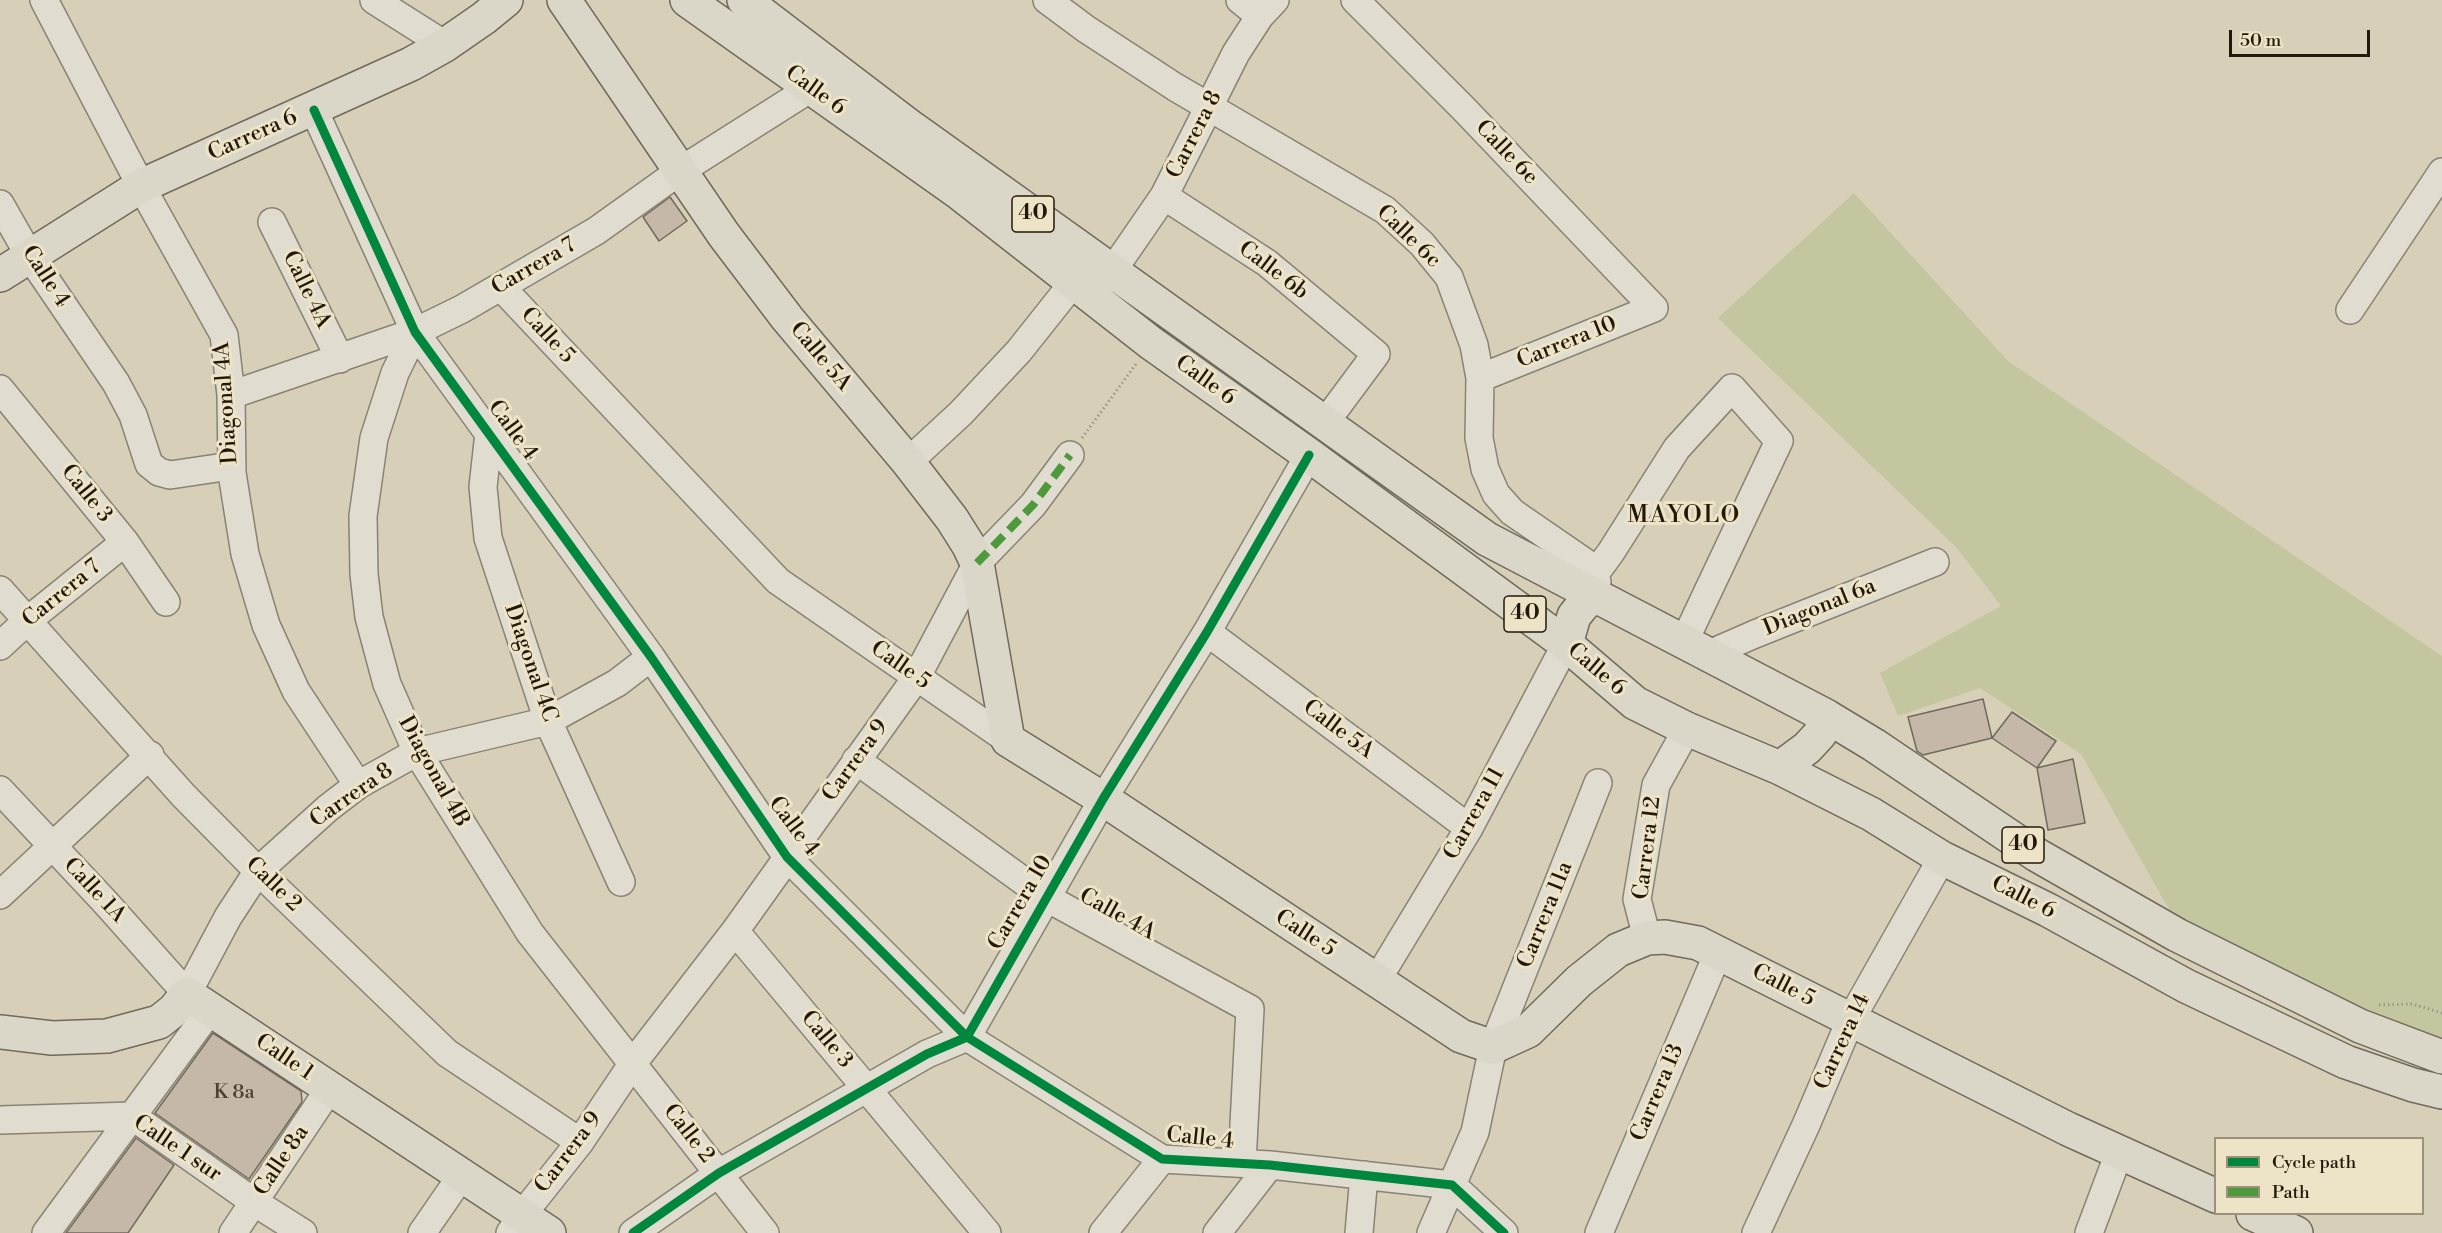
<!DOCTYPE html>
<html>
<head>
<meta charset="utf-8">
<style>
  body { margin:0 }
  #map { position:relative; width:2442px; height:1233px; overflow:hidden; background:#d7cfb7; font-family:"Libre Bodoni",serif }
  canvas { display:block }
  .legend { position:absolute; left:2214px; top:1137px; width:210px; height:78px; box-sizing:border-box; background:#ede4c8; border:2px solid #9c927c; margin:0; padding:8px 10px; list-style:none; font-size:18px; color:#231809 }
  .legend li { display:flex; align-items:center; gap:12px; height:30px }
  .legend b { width:30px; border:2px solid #9c927c }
  .scale { position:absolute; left:2229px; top:30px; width:141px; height:27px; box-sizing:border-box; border:3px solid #231809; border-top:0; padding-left:8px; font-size:18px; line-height:21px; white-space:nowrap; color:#231809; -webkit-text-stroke:4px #ede4c8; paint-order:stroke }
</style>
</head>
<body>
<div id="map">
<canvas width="2442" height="1233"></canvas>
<ul class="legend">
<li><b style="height:8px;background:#00873e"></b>Cycle path</li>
<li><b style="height:8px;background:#4d993b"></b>Path</li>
</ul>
<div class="scale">50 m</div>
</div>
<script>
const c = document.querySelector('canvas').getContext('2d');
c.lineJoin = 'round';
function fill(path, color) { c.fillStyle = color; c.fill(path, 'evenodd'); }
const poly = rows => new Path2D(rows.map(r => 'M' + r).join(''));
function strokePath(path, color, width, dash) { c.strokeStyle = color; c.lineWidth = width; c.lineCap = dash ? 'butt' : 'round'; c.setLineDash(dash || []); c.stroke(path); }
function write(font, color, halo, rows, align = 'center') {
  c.font = font + ' "Libre Bodoni",serif'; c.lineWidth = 6; c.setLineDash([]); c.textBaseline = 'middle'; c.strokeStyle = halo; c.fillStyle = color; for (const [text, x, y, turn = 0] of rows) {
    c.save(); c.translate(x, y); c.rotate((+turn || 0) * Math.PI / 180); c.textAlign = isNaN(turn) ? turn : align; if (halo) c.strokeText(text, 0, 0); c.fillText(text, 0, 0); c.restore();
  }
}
fill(poly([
  [1854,193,2008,361,2442,656,2442,1054,2174,918,2081,754,1980,688,1898,716,1880,673,2001,606,1957,548,1718,318]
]), '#c3c69e');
const building = poly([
  [670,197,687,221,659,241,643,217,670,197],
  [1983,699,1992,738,1923,755,1917,751,1908,717,1983,699],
  [2012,712,2056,741,2037,768,1992,738,2012,712],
  [2073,759,2085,823,2048,830,2037,768,2073,759],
  [213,1033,301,1091,302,1102,249,1179,155,1113,213,1033],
  [136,1138,174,1165,128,1233,66,1233,136,1138]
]);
fill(building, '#c6b8a9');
strokePath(building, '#706a5c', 1.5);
const minor = poly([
  [44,0,141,186,224,335,231,395,232,473,245,554,266,625,296,691,358,785],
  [374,0,445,45],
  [1047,0,1086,29,1175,87,1385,210,1422,244,1449,277,1474,345,1480,378,1479,438,1485,469,1496,494,1512,512,1592,567,1597,582,1594,595],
  [1240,0,1260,16],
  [1355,0,1463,108,1654,308,1480,378],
  [314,110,415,332,651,657,787,857,967,1037,1162,1159,1270,1165,1452,1185,1504,1233],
  [1164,196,1267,263,1376,354,1324,424],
  [0,204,29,255,116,383,133,415,149,464,159,472,170,475,231,466],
  [272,222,340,359],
  [1113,270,1164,196,1236,53,1260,16,1275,0],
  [501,287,778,581,1008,740],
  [2350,310,2442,172],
  [415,332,395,373,374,438,363,516,364,574,369,617,387,684,417,752,530,933,765,1233],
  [0,389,125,542,166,602],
  [231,395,415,332,462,309,596,231,680,171,811,88],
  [489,433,483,487,488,538,548,721,621,882],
  [908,462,961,413,1019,351,1073,283],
  [1595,574,1611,552,1677,448,1732,388,1779,441,1684,642],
  [0,590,183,795,258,871,447,1053,580,1142],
  [1207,632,1469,828],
  [0,646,27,621,125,542],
  [1707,655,1755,634,1935,562],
  [856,760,1047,898,1250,1009,1242,1163],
  [0,790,106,903,187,994,228,917,258,871,328,808,358,785,417,752,548,721,617,683,651,657],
  [0,895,150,755],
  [735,931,987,1233],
  [1647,938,1637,899,1656,785,1687,729],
  [1377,980,1469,828,1566,644],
  [0,1120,132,1116,254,1202,303,1233],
  [46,1233,211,1009],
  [233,1233,330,1088],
  [422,1233,462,1175],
  [510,1233,522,1215,580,1142,633,1063,735,931,916,678,977,563,1033,505,1070,455],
  [633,1233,719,1173,927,1054,967,1037,1103,799,1207,632,1309,455],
  [1103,1233,1162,1159],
  [1217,1233,1270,1165],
  [1359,1233,1364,1175],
  [1431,1233,1475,1132,1493,1047,1598,783],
  [1599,1233,1718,953],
  [1756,1233,1806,1125,1850,1021,1942,858],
  [2089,1233,2119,1153]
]);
const major = poly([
  [564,0,724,235,787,318,908,462,952,519,969,546,977,563,1008,740,1103,799,1461,1036,1493,1047,1528,1031,1579,981,1618,950,1647,938,1665,937,1698,943,2068,1129,2216,1196],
  [0,275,141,186,411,64,445,45,484,18,506,0],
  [0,1032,52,1038,107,1036,159,1022,174,1010,187,994,549,1233],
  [2253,1214,2296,1233]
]);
const highway = poly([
  [687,0,958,192,1151,343,1309,455,1566,644,1635,703,1687,729,1780,768,1871,814,1942,858,2048,910,2186,986,2346,1062,2413,1085,2442,1092],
  [744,0,912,128,1487,539,1826,716,1874,745,2037,855,2177,935,2360,1026,2442,1057],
  [1566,644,1574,616,1583,605,1594,595],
  [1780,768,1807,748,1820,734,1826,716]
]);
strokePath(minor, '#888373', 30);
strokePath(major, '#706a5c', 36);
strokePath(highway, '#706a5c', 36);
strokePath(poly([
  [1082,438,1136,364],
  [2379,1005,2412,1004,2442,1013]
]), '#9c988d', 3, [1.5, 3]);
strokePath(minor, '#e0dcd0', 27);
strokePath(major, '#dad6c8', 33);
strokePath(highway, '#dad6c8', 33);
strokePath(poly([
  [977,563,1033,505,1070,455]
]), '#4d993b', 8, [15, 8]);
strokePath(poly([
  [314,110,415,332,651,657,787,857,967,1037,1162,1159,1270,1165,1452,1185,1504,1233],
  [633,1233,719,1173,927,1054,967,1037,1103,799,1207,632,1309,455]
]), '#00873e', 9);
write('20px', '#4c4031', null, [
  ["K 8a",234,1093]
]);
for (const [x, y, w] of [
  [1033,214,42],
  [1525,614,42],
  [2023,845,42]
]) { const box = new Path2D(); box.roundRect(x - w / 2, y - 18, w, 36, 4.5); c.fillStyle = '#ede4c8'; c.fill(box); strokePath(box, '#231809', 1.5); }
write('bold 21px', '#231809', null, [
  ["40",1033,214],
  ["40",1525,614],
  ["40",2023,845]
]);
write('22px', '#231809', '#ede4c8', [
  ["Calle 6",815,91,36],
  ["Carrera 8",1195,135,-63],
  ["Carrera 6",253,136,-24],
  ["Calle 6e",1506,153,46],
  ["Calle 6c",1408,237,44],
  ["Carrera 7",534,267,-30],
  ["Calle 6b",1273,271,37],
  ["Calle 4",45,277,57],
  ["Calle 4A",306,290,64],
  ["Calle 5",547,336,47],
  ["Carrera 10",1567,343,-22],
  ["Calle 5A",820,357,50],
  ["Calle 6",1205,381,36],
  ["Diagonal 4A",227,403,-94],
  ["Calle 4",512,431,54],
  ["Calle 3",86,494,51],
  ["Carrera 7",62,594,-39],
  ["Diagonal 6a",1820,608,-22],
  ["Diagonal 4C",530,663,71],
  ["Calle 5",900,666,35],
  ["Calle 6",1596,670,40],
  ["Calle 5A",1338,730,37],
  ["Carrera 9",856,761,-54],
  ["Diagonal 4B",433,772,61],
  ["Carrera 8",352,796,-35],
  ["Carrera 11",1475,814,-61],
  ["Calle 4",793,827,53],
  ["Carrera 12",1648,848,-83],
  ["Calle 2",273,885,44],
  ["Calle 1A",94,891,47],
  ["Calle 6",2023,898,27],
  ["Carrera 10",1021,903,-60],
  ["Calle 4A",1117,915,29],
  ["Carrera 11a",1546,915,-68],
  ["Calle 5",1305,934,33],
  ["Calle 5",1783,986,27],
  ["Calle 3",826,1040,50],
  ["Carrera 14",1843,1042,-65],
  ["Calle 1",284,1058,34],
  ["Carrera 13",1658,1093,-67],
  ["Calle 2",688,1134,52],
  ["Calle 4",1200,1139,6],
  ["Calle 1 sur",177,1149,34],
  ["Carrera 9",569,1153,-53],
  ["Calle 8a",282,1161,-56]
]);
c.letterSpacing = '1.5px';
write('24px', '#231809', '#ede4c8', [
  ["MAYOLO",1684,516]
]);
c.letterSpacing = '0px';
</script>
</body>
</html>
